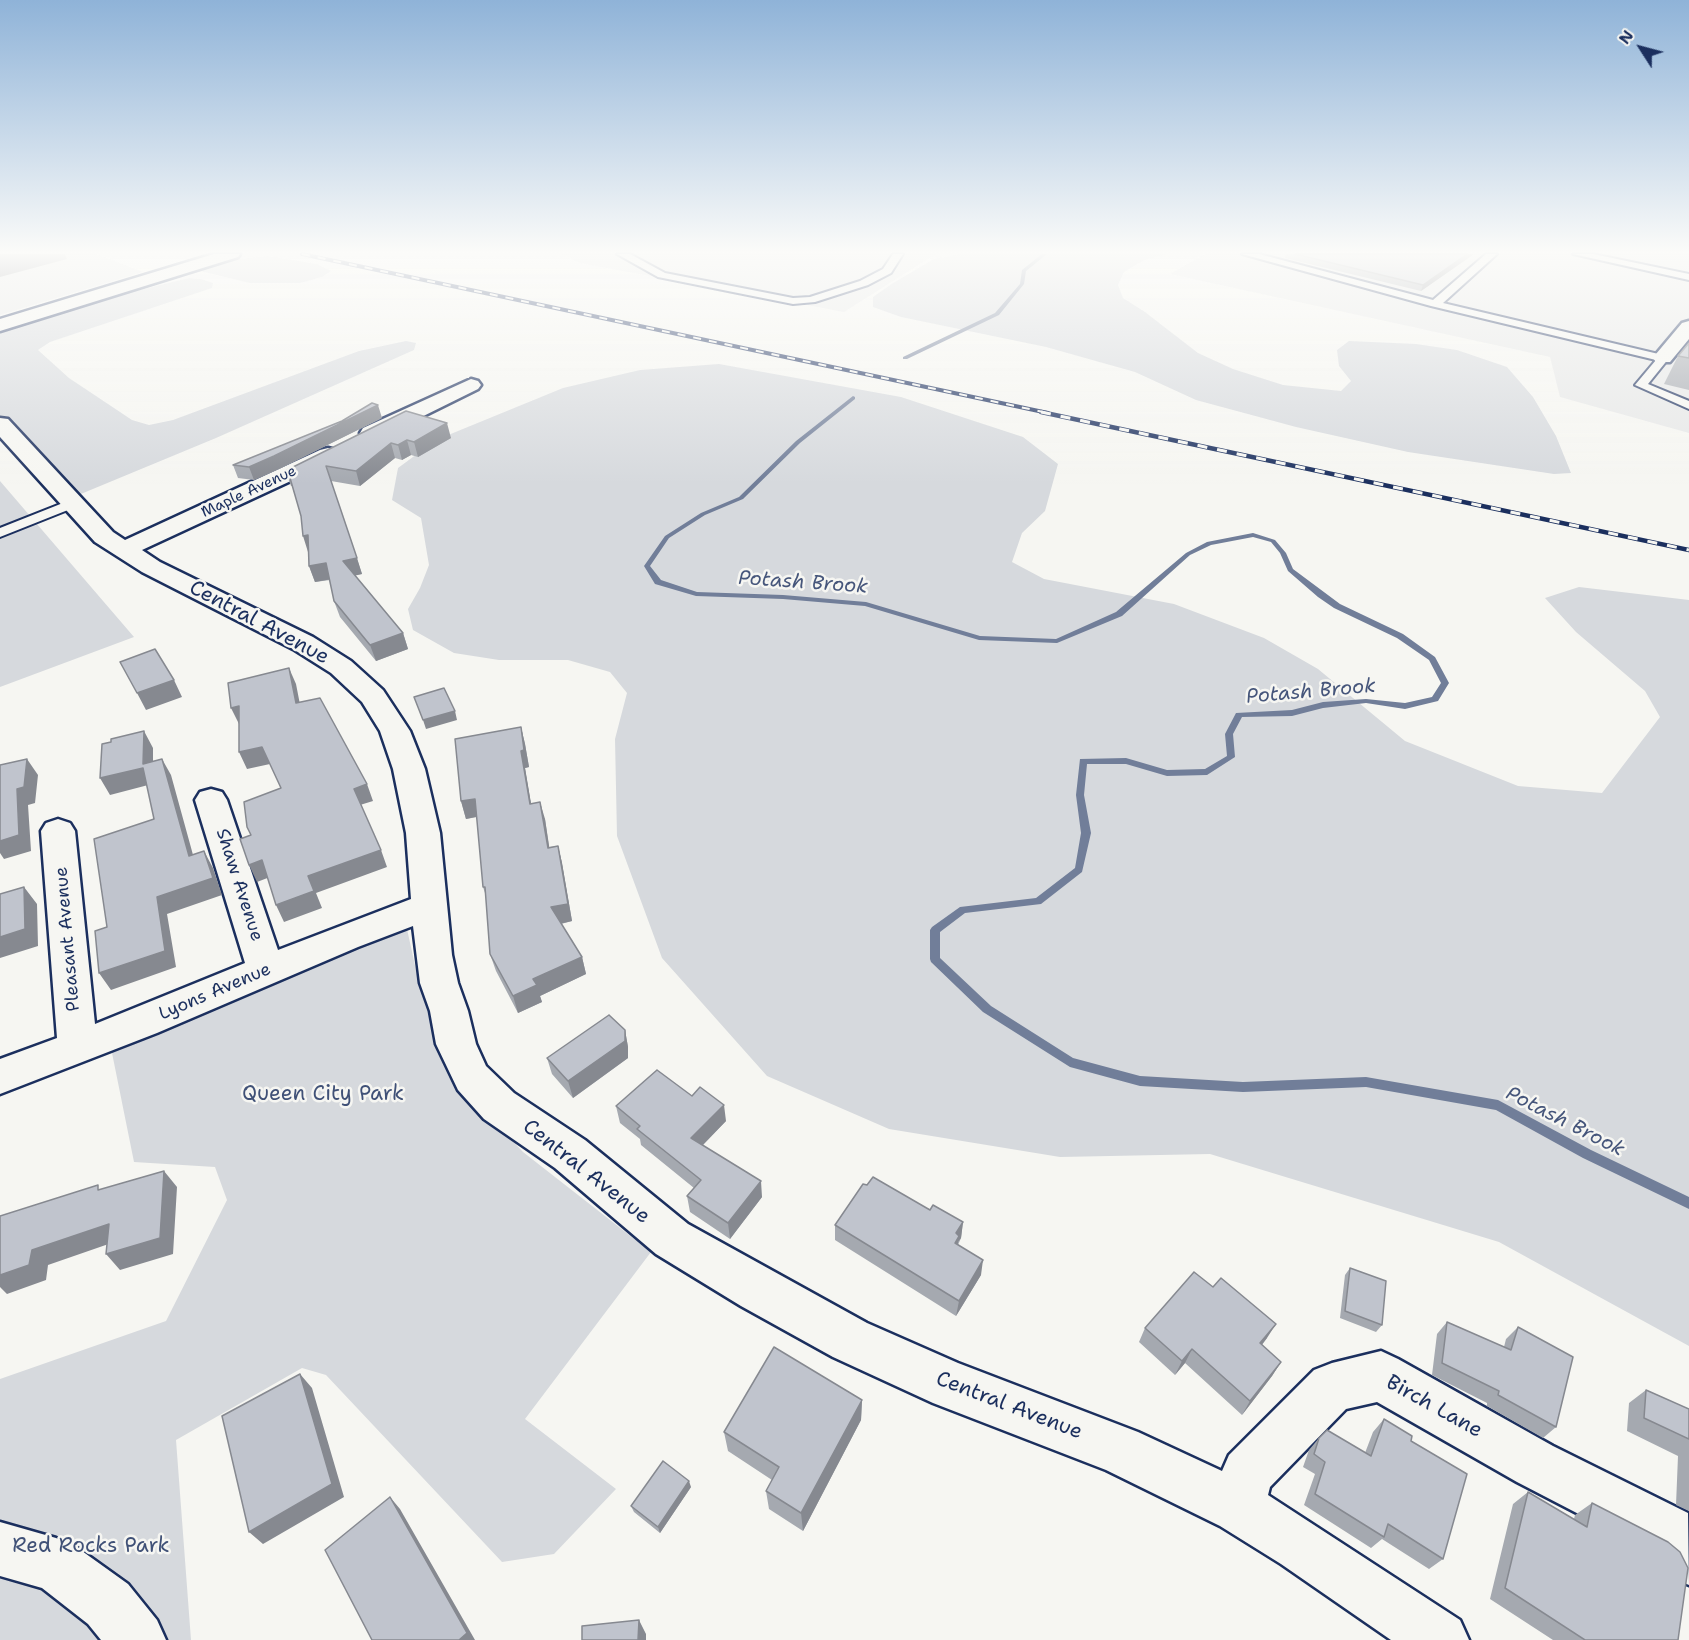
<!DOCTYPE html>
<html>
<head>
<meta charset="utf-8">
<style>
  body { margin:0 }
  #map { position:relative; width:1689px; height:1640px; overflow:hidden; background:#f6f6f2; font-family:"Shantell Sans",sans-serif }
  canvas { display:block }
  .north { position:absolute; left:1611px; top:18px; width:60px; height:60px; -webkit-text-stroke:4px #f6f6f2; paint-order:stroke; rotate:306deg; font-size:16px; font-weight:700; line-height:24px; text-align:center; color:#1b2f5e }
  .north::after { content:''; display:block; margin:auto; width:21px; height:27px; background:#1b2f5e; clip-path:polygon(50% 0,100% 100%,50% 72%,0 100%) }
</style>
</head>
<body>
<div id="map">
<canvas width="1689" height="1640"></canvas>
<div class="north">N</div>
</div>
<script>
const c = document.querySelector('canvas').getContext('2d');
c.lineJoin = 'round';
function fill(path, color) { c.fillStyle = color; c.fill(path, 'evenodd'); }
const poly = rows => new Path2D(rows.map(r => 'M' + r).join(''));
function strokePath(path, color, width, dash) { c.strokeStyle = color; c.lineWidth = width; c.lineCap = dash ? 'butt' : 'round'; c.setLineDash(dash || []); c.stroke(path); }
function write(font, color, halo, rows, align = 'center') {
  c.font = font + ' "Shantell Sans",sans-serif'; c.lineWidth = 5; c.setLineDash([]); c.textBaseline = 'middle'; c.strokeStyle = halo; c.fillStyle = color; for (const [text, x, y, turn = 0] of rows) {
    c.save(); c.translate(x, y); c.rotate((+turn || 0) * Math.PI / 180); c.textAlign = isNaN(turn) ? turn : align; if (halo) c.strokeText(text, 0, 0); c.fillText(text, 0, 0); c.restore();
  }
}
fill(poly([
  [0,254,97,254,143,272,0,315],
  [562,254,936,254,844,312,580,263],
  [1205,254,1689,254,1689,433,1560,397,1550,357,1170,274]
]), '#e6e7e7');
fill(poly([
  [959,254,1167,254,1144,260,1124,272,1118,285,1123,298,1145,312,1198,353,1233,369,1283,385,1341,391,1351,381,1339,366,1337,350,1349,341,1416,344,1457,350,1507,367,1533,397,1556,436,1571,473,1554,474,1408,452,1296,427,1196,400,1135,372,1046,347,901,317,873,307,873,297,893,283,934,259],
  [267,256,317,264,331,271,322,277,300,283,250,283,200,271,231,260],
  [189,278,201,279,213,283,212,288,50,342,38,350,69,378,132,420,149,425,173,420,359,351,406,341,416,343,414,350,216,438,76,496,0,416,0,332,119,295],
  [719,364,901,397,1023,437,1058,464,1045,511,1022,533,1012,562,1044,579,1174,604,1264,638,1318,669,1405,741,1518,786,1602,793,1660,717,1645,691,1576,632,1545,598,1579,587,1689,600,1689,1346,1499,1242,1210,1154,1060,1157,889,1129,767,1076,662,958,617,836,615,739,627,693,610,672,568,660,499,660,454,653,413,630,408,609,420,588,429,565,421,518,392,500,398,468,436,440,563,388,640,370],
  [0,481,134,637,0,687],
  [405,920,418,979,442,1045,476,1102,523,1152,651,1252,525,1419,616,1489,554,1554,502,1562,326,1375,302,1368,176,1440,191,1640,0,1640,0,1379,166,1321,227,1200,215,1167,134,1162,110,1043]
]), '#d6d9dd');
fill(poly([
  [1042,254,1047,254,1026,271,1024,284,999,315,907,359,903,359,903,357,995,313,1020,284,1022,270,1042,254],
  [853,396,855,397,855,399,800,443,743,499,705,515,669,538,650,566,661,580,697,592,783,595,866,602,980,636,1056,639,1116,612,1186,553,1207,542,1253,533,1275,540,1286,553,1293,569,1340,604,1403,634,1435,657,1449,683,1438,701,1405,709,1366,703,1323,708,1292,716,1242,717,1233,734,1235,757,1207,775,1167,776,1126,764,1087,764,1084,795,1091,833,1082,872,1041,904,965,913,940,932,940,958,991,1006,1073,1058,1140,1076,1243,1082,1366,1077,1498,1100,1591,1150,1689,1197,1689,1209,1583,1158,1496,1110,1366,1087,1243,1092,1140,1086,1070,1067,983,1012,931,962,930,959,930,930,932,927,960,907,1036,898,1075,868,1081,833,1076,795,1080,759,1126,758,1167,770,1205,769,1227,756,1225,734,1236,713,1292,710,1323,702,1366,699,1405,703,1432,697,1441,683,1429,660,1397,638,1334,608,1318,597,1288,571,1280,553,1271,542,1253,537,1211,545,1190,555,1122,616,1057,643,979,640,865,606,783,599,696,596,655,584,644,566,665,536,701,513,739,497,796,441,853,396]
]), '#717e99');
const lane = poly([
  [617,254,630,254,665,273,793,298,810,297,860,281,883,269,893,254,903,254,891,273,868,285,815,302,793,304,658,277,617,254],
  [1242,254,1259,254,1433,300,1486,254,1497,254,1443,303,1667,356,1669,358,1648,384,1689,401,1689,409,1635,385,1656,360,1431,306,1242,254],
  [1573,254,1593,254,1689,274,1689,280,1573,254],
  [73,499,80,503,78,506,0,537,0,528,73,499]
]);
const street = poly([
  [1689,321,1689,339,1670,362,1656,362,1653,358,1656,354,1682,323,1689,321],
  [471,379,478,381,481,385,478,389,379,438,371,439,363,438,360,433,363,428,471,379],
  [0,418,8,419,113,532,125,540,320,450,328,448,336,450,339,455,336,460,142,550,160,562,313,637,351,661,383,690,410,731,425,769,440,833,452,955,458,983,468,1011,476,1044,486,1066,514,1093,585,1140,688,1224,867,1323,958,1363,1138,1432,1222,1471,1229,1455,1314,1370,1332,1363,1381,1351,1398,1359,1553,1446,1688,1513,1689,1585,1670,1577,1663,1562,1650,1551,1517,1482,1377,1402,1346,1409,1270,1487,1268,1495,1460,1620,1469,1640,1391,1640,1281,1564,1220,1526,1106,1470,933,1403,833,1357,741,1306,656,1254,555,1168,484,1119,458,1090,436,1044,430,1011,420,983,413,926,358,947,157,1033,0,1094,0,1059,57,1038,41,831,46,823,58,819,70,823,75,831,95,1024,245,963,195,800,200,792,211,789,222,792,227,800,278,950,411,899,406,833,393,769,380,731,362,702,331,673,293,649,142,572,95,542,0,437,0,418],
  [0,1522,56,1538,75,1546,128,1584,157,1620,166,1640,101,1640,88,1624,42,1588,0,1576,0,1522]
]);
const secondary = poly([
  [214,254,240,254,238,257,0,331,0,319,214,254]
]);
strokePath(lane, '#1b2f5e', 4);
strokePath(street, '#1b2f5e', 5);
strokePath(secondary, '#1b2f5e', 5);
fill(lane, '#f6f6f2');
fill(street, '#f6f6f2');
fill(secondary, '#f6f6f2');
const railFar1 = poly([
  [302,254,1048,413]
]);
const rail = poly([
  [1041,412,1689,550]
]);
strokePath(railFar1, '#1b2f5e', 4);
strokePath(rail, '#1b2f5e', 4.5);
strokePath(railFar1, '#f6f6f2', 2, [8]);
strokePath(rail, '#f6f6f2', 3, [10]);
fill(poly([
  [1286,254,1474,254,1421,291,1285,258],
  [1689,343,1689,390,1664,384,1678,356],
  [406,411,451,438,418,457,411,455,402,460,395,458,360,486,331,481,362,574,355,575,403,633,408,649,376,661,340,617,334,601,330,580,315,582,309,566,309,552,301,516,293,486,291,486,285,471],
  [382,418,279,469,254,480,238,478,233,465],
  [521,727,525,744,529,767,525,768,531,804,545,819,549,847,558,846,562,863,572,921,561,924,582,957,586,974,540,996,542,1002,518,1013,496,971,490,954,486,896,483,887,477,817,466,819,461,801],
  [625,1030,628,1047,628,1058,573,1098,552,1074,547,1058],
  [616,1106,726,1121,703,1145,762,1197,730,1239,690,1212,687,1196,694,1188,641,1145,640,1139,620,1123],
  [867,1185,963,1222,961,1238,958,1245,981,1275,956,1316,835,1240,835,1225],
  [1350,1268,1382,1325,1376,1332,1340,1318,1345,1275],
  [1447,1322,1504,1347,1506,1339,1518,1327,1556,1427,1543,1438,1487,1406,1487,1403,1432,1375,1437,1334],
  [1145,1328,1267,1338,1262,1345,1281,1362,1272,1376,1242,1415,1185,1363,1175,1375,1139,1342],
  [1646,1390,1689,1409,1689,1511,1676,1505,1678,1456,1627,1431,1629,1403],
  [862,1400,861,1420,803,1531,769,1509,766,1491,772,1480,728,1451,724,1432],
  [1384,1419,1411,1441,1443,1559,1429,1569,1382,1539,1371,1548,1304,1505,1315,1474,1303,1467,1309,1450,1319,1438,1365,1453,1373,1432],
  [691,1487,660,1533,634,1512,631,1506],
  [1528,1492,1574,1519,1575,1515,1592,1503,1678,1640,1553,1640,1490,1599,1513,1504]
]), '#a5a9b0');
fill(poly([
  [0,254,65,254,67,259,0,277],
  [1467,254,1474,254,1421,291,1423,285],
  [378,405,382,418,279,469,254,480,249,467],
  [447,423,451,438,418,457,414,442],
  [407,440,411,455,402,460,398,445],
  [391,443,395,458,360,486,356,471],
  [308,535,308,552,303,536],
  [357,558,362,574,349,577,343,561],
  [326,563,332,579,315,582,309,566],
  [403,633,408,649,376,661,370,645],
  [289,668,296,684,303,720,296,703],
  [174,680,182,697,146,710,137,693],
  [239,706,239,724,231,708],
  [455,711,457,720,426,729,423,720],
  [521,727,525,744,529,767,525,768,534,821,530,804,521,751],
  [144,731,153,748,153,780,143,764],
  [262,747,270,764,247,769,239,752],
  [27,759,38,775,35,803,28,805,31,851,4,859,0,853,0,841],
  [162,759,171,775,198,873,189,856],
  [143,768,152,784,110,795,100,778],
  [367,784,373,801,360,805,354,789],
  [475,799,480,816,466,819,461,801],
  [540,802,545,819,552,865,548,848],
  [558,846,562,863,572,921,555,925,551,907],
  [381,850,387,867,316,893,322,908,284,922,276,905,308,876],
  [204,851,213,868,222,895,167,914,176,967,111,990,99,973,157,897],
  [262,860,270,877,257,882,249,865],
  [24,887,37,904,38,946,0,958,0,937],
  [582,957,586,974,540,996,542,1002,518,1013,513,996,533,979],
  [625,1030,628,1047,628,1058,573,1098,568,1081],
  [724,1105,726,1121,694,1154,691,1138],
  [164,1171,177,1187,173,1254,120,1270,106,1254],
  [761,1181,762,1197,730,1239,728,1223],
  [963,1222,961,1238,958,1242,957,1251,953,1258,956,1233],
  [109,1224,123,1239,48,1265,46,1280,7,1294,0,1287,0,1275,32,1250],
  [983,1260,981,1275,956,1316,959,1301],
  [1276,1324,1267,1338,1251,1358,1260,1343],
  [1192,1349,1185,1363,1175,1375,1182,1361],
  [1281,1362,1272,1376,1242,1415,1250,1401],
  [300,1374,312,1388,344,1497,263,1544,249,1532],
  [862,1400,861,1420,803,1531,801,1513],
  [689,1481,691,1487,660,1533,658,1527],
  [390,1497,400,1509,475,1640,459,1640],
  [639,1620,646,1634,646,1640,638,1640]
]), '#868990');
const building = poly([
  [1295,254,1467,254,1423,285,1295,254],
  [1689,343,1689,358,1678,356,1689,343],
  [372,403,378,405,274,456,249,467,233,465,342,421,372,403],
  [406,411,447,423,414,442,407,440,398,445,391,443,356,471,326,466,357,558,343,561,403,633,370,645,334,601,326,563,309,566,308,535,303,536,301,516,288,471,285,471,406,411],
  [155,649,174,680,137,693,120,662,155,649],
  [289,668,296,703,320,698,367,784,354,789,381,850,308,876,314,891,276,905,262,860,249,865,240,839,251,835,247,827,244,802,281,788,262,747,239,752,239,706,231,708,228,683,289,668],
  [444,688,455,711,423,720,414,697,444,688],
  [521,727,524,750,521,751,530,804,540,802,548,848,558,846,568,904,551,907,582,957,533,979,537,985,513,996,490,954,485,887,483,887,475,799,461,801,455,739,521,727],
  [144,731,143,764,162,759,189,856,204,851,213,878,157,897,165,951,99,973,95,931,107,927,94,839,154,819,143,768,100,778,102,744,111,742,111,739,144,731],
  [27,759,24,787,17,789,19,835,0,841,0,765,27,759],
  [24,887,25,929,0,937,0,894,24,887],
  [609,1015,625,1030,625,1041,568,1081,547,1058,609,1015],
  [657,1070,692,1096,700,1087,724,1105,691,1138,761,1181,728,1223,687,1196,701,1180,637,1129,640,1126,616,1106,657,1070],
  [164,1171,160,1238,106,1254,109,1224,32,1250,29,1265,0,1275,0,1216,98,1185,98,1190,164,1171],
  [873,1177,930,1210,933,1205,963,1222,956,1233,959,1236,955,1243,983,1260,959,1301,835,1225,863,1184,867,1185,873,1177],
  [1350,1268,1386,1281,1382,1325,1345,1311,1350,1268],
  [1194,1272,1213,1287,1221,1278,1276,1324,1260,1343,1281,1362,1250,1401,1192,1349,1182,1361,1145,1328,1194,1272],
  [1447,1322,1511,1350,1518,1327,1573,1357,1556,1427,1498,1395,1499,1391,1442,1363,1447,1322],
  [774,1347,862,1400,801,1513,766,1491,779,1467,724,1432,774,1347],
  [300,1374,332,1484,249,1532,222,1416,300,1374],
  [1646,1390,1689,1409,1689,1439,1644,1418,1646,1390],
  [1384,1419,1412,1436,1411,1441,1467,1474,1443,1559,1388,1524,1384,1537,1315,1494,1325,1462,1314,1454,1319,1438,1327,1430,1371,1456,1384,1419],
  [663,1461,689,1481,658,1527,631,1506,663,1461],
  [1528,1492,1587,1527,1592,1503,1668,1542,1680,1552,1688,1568,1678,1640,1585,1640,1505,1588,1528,1492],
  [390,1497,467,1633,459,1640,372,1640,325,1550,390,1497],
  [639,1620,638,1640,582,1640,582,1626,639,1620]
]);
fill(building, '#c0c4cd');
strokePath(building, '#868990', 1.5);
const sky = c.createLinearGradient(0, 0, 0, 484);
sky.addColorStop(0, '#8fb3d8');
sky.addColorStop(0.52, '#fbfbf9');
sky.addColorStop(1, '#fbfbf900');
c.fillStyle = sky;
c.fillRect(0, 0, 1689, 484);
write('15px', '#1b2f5e', '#f6f6f2', [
  ["Maple Avenue",249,492,-25]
]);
write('18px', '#1b2f5e', '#f6f6f2', [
  ["Shaw Avenue",239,885,72],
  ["Pleasant Avenue",68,939,-95],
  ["Lyons Avenue",215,992,-23]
]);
write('italic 20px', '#46567b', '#f6f6f2', [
  ["Potash Brook",803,583,4],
  ["Potash Brook",1311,692,-5],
  ["Potash Brook",1565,1122,27]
]);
write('21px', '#1b2f5e', '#f6f6f2', [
  ["Central Avenue",259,623,28],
  ["Central Avenue",586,1172,38],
  ["Central Avenue",1009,1406,21],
  ["Birch Lane",1434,1407,29]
]);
write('21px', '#405177', '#f6f6f2', [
  ["Queen City Park",323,1095],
  ["Red Rocks Park",91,1547]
]);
</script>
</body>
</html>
